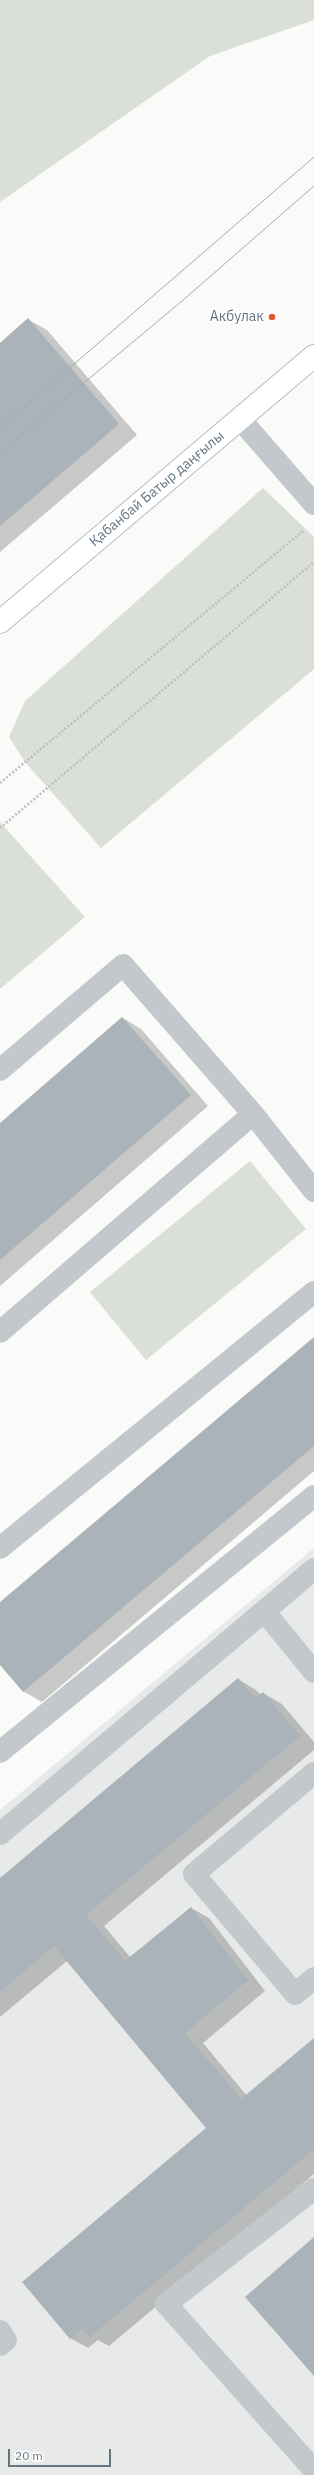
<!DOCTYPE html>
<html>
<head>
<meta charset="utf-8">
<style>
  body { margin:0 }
  #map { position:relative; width:314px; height:2475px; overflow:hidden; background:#fafaf8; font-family:"IBM Plex Sans",sans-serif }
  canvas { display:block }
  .scale { position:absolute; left:8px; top:2449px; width:103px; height:18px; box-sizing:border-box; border:2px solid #657683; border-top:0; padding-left:5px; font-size:12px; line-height:14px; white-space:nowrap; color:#657683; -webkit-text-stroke:3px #fff; paint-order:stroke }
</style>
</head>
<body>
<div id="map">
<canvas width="314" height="2475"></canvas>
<div class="scale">20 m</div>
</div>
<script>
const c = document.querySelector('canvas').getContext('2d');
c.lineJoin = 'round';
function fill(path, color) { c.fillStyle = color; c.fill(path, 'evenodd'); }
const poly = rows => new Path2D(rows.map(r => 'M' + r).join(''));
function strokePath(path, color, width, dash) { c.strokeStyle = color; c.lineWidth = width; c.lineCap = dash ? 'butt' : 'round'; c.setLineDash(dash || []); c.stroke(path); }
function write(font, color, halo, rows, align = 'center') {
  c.font = font + ' "IBM Plex Sans",sans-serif'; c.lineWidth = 4; c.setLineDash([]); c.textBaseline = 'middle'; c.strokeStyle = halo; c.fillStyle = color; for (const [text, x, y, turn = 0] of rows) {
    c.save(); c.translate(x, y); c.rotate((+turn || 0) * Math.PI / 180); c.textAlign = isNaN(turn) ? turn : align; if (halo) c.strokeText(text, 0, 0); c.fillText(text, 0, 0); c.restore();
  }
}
fill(poly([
  [314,1548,314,2475,0,2475,0,1810]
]), '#e8e9e9');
fill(poly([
  [0,0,314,0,314,20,210,56,0,202],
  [263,488,314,537,314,669,101,848,25,762,9,737,25,701],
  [0,822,85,917,0,989],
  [250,1161,306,1229,146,1360,90,1292]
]), '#dadfd7');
fill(poly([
  [29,320,47,330,137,435,0,552,0,344],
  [123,1018,141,1029,208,1106,0,1286,0,1125],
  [314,1338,314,1471,42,1702,23,1691,0,1663,0,1604],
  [238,1679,256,1690,261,1695,263,1693,282,1704,314,1742,314,1750,104,1926,130,1957,191,1908,209,1918,265,1991,203,2043,247,2096,314,2039,314,2174,109,2346,98,2340,88,2348,70,2338,207,2128,67,1961,0,2017,0,1879]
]), '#0003');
fill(poly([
  [28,318,119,424,0,526,0,343],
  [122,1017,191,1095,0,1260,0,1123],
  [314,1337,314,1446,23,1692,0,1665,0,1602],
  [238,1678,255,1698,263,1692,300,1736,86,1915,125,1961,191,1907,248,1980,185,2033,241,2099,314,2038,314,2149,90,2337,82,2328,70,2339,22,2282,206,2128,54,1946,0,1992,0,1878],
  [314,2237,314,2376,245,2297]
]), '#aab3b9');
const major = poly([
  [0,622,314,356]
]);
strokePath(major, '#b5babe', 24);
strokePath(poly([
  [0,783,303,531],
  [0,828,314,562]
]), '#bbbfc2', 2.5, [2, 2]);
strokePath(poly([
  [240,419,314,504],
  [0,1070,123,965,253,1114,314,1191],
  [0,1332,253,1114],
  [0,1548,314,1292],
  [264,1611,314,1672],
  [0,1752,314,1496],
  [314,1773,194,1874,295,1994,314,1978],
  [0,1834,314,1569],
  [314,2189,166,2304,314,2470],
  [0,2331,6,2340,0,2345]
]), '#c3c8cc', 22);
strokePath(major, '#fff', 22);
strokePath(poly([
  [0,428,314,157],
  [0,453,182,301,314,186]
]), '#a2aab0', 1);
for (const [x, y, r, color] of [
  [272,317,4,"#e4572e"]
]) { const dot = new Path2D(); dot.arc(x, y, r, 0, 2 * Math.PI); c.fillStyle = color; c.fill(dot); strokePath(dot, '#fff', 1.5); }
write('14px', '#657683', '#fff', [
  ["Акбулак",264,317]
], 'right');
write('14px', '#657683', '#fff', [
  ["Қабанбай Батыр даңғылы",157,489,-40]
]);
</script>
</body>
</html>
